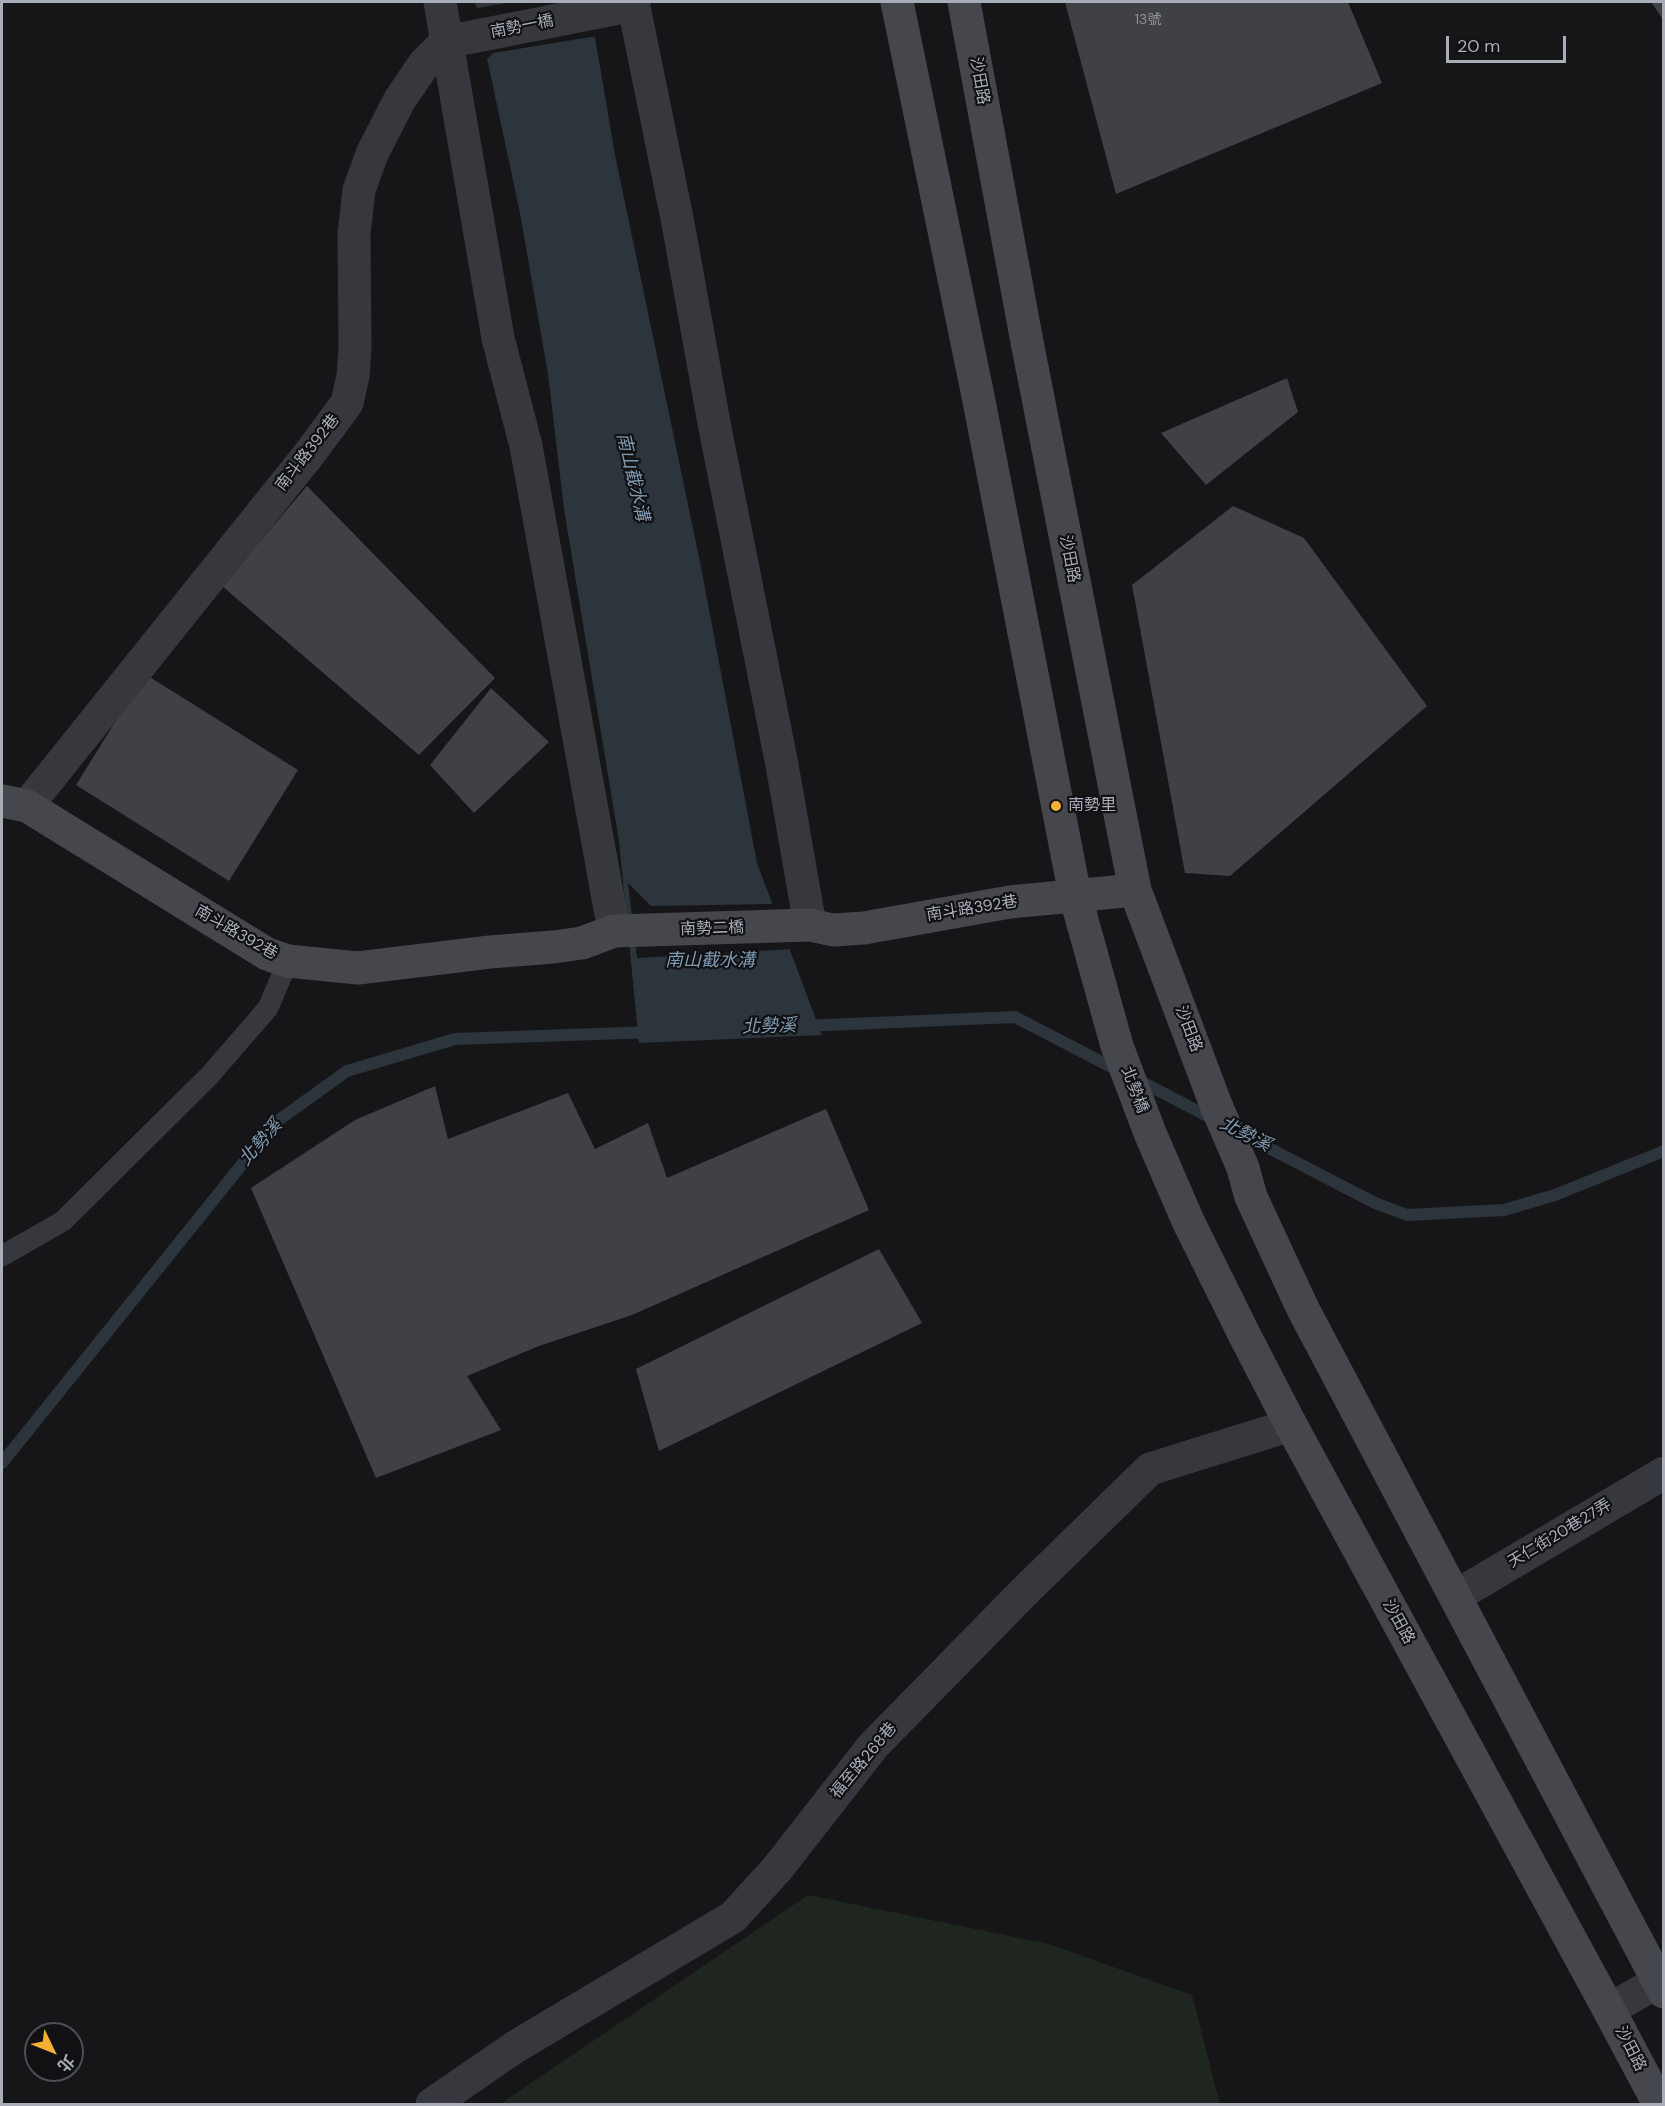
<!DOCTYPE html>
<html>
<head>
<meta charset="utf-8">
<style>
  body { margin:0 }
  #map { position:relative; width:1665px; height:2106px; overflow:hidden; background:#161618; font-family:"DM Sans","Noto Sans TC",sans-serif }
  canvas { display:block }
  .frame { position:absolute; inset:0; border:3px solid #a8adb8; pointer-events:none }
  .north { position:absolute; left:24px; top:2022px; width:60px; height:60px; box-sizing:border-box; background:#111113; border:2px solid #4d4f55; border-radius:50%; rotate:133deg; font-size:16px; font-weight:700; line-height:24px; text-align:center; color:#a8adb8 }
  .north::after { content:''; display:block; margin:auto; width:21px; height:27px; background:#f2b134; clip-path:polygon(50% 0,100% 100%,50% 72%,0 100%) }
  .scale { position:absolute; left:1446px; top:36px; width:120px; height:27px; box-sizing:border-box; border:3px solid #a8adb8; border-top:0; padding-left:8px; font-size:18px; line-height:21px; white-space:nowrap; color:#a8adb8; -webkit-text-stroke:4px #111113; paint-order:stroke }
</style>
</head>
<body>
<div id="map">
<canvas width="1665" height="2106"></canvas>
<div class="frame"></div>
<div class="north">北</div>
<div class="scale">20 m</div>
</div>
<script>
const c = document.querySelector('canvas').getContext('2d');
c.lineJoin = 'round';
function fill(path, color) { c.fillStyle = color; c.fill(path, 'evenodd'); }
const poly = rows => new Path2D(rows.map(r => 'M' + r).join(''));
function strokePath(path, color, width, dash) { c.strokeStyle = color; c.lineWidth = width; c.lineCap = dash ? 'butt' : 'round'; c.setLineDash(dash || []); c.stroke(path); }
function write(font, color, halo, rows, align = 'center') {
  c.font = font + ' "DM Sans","Noto Sans TC",sans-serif'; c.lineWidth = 4.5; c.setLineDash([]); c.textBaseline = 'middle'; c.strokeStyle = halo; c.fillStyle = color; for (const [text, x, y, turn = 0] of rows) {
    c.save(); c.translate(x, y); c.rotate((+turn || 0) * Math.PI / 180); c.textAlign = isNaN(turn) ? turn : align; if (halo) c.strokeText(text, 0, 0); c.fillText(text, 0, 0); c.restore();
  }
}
fill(poly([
  [808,1895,1049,1944,1192,1995,1220,2104,500,2104]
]), '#1e261f');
fill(poly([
  [475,2,589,2,615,155,700,562,757,863,822,1035,639,1043,619,841,564,509,548,374,520,213]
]), '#2c353c');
fill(poly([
  [512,2,592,2,597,36,493,53,484,62,472,3,478,8],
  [628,883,651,906,772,904,775,902,792,949,637,958]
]), '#161618');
strokePath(poly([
  [802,1026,1015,1017,1119,1071],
  [1138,1080,1215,1120],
  [1234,1130,1375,1203,1407,1215,1504,1210,1555,1195,1664,1151],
  [2,1463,276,1122,347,1071,455,1039,653,1032]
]), '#2c353c', 12);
fill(poly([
  [1065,2,1348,2,1382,83,1116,194],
  [1651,2,1664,2,1664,21],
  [1287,378,1298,412,1206,485,1161,433],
  [307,486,495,678,419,755,222,586],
  [1233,506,1304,538,1427,706,1230,876,1185,873,1132,585],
  [145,674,298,770,229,881,76,785],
  [491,688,549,742,474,813,430,765],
  [435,1086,448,1139,568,1093,595,1149,648,1123,667,1178,826,1109,869,1210,632,1315,539,1346,467,1376,501,1430,376,1478,251,1188,355,1120],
  [879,1249,922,1323,659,1451,636,1369]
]), '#404145');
strokePath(poly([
  [2,1256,63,1221,210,1075,268,1008,288,961]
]), '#37383d', 21);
strokePath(poly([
  [440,2,498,338,526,446,614,931],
  [633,2,678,223,714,423,782,765,810,925],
  [27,806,310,453,347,403,353,376,355,348,354,234,359,190,372,154,399,101,424,64,446,42,634,5],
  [1456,1596,1664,1473],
  [1609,2010,1664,1978],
  [432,2104,515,2047,733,1917,777,1869,873,1746,1025,1591,1150,1469,1291,1425]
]), '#37383d', 33);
strokePath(poly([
  [897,2,978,396,1075,895,1117,1046,1150,1133,1188,1221,1246,1338,1291,1425,1609,2010,1659,2104],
  [964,2,1027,342,1135,890,1216,1105,1243,1168,1251,1197,1303,1309,1664,1992],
  [2,801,27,806,267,954,288,961,358,968,490,952,553,947,582,943,614,931,810,925,833,930,864,928,1010,902,1135,890]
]), '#45474d', 33);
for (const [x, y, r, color] of [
  [1056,806,6,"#f2b134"]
]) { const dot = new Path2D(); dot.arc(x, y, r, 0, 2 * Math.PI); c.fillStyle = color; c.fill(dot); strokePath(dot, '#111113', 2); }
write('14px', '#8e929b', null, [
  ["13號",1148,20]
]);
write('16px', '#a8adb8', '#111113', [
  ["南勢一橋",522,27,-11],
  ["沙田路",979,81,80],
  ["南斗路392巷",308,453,-52],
  ["沙田路",1069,559,79],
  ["南斗路392巷",972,909,-9],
  ["南勢二橋",712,929,-2],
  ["南斗路392巷",236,933,30],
  ["沙田路",1188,1029,69],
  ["北勢橋",1134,1090,69],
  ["天仁街20巷27弄",1560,1534,-31],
  ["沙田路",1398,1622,61],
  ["福至路268巷",864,1761,-50],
  ["沙田路",1630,2049,63]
]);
write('16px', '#a8adb8', '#111113', [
  ["南勢里",1068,806]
], 'left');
write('italic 18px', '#7f9bb3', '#111113', [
  ["南山截水溝",632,477,77],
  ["南山截水溝",710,961],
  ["北勢溪",769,1027,-2],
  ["北勢溪",1245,1135,27],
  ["北勢溪",261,1143,-49]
]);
</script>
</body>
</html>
